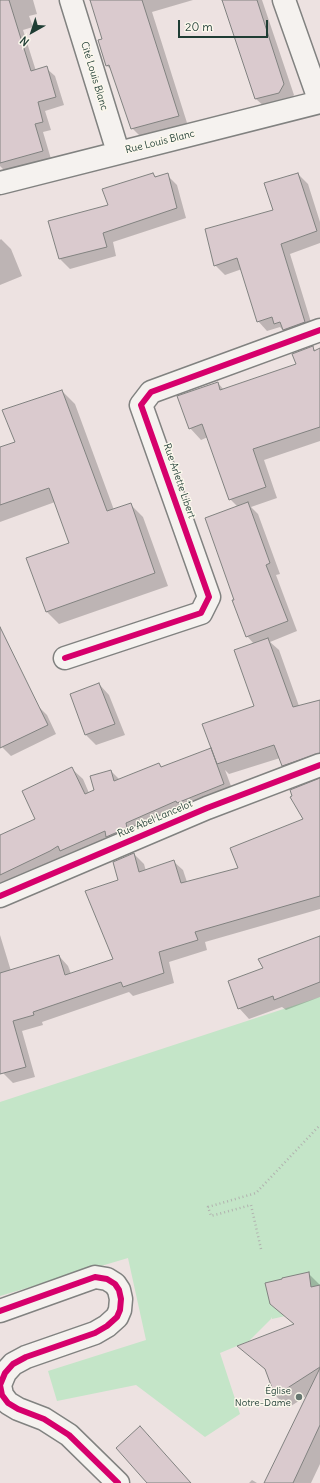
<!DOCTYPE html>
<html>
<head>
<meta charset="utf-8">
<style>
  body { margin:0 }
  #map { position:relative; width:320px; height:1483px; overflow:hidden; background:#ede2e1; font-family:Delius,sans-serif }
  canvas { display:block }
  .north { position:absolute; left:12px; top:12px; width:40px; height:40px; -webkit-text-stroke:3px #fbf7ec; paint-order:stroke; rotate:219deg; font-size:11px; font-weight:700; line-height:16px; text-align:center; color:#1f3d34 }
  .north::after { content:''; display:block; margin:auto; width:14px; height:18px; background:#1f3d34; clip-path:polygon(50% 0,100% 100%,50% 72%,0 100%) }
  .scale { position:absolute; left:178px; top:20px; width:90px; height:18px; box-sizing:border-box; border:2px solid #1f3d34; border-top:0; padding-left:5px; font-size:12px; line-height:14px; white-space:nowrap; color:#1f3d34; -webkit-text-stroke:3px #fbf7ec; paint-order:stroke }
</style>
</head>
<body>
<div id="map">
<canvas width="320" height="1483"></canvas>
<div class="north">N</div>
<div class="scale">20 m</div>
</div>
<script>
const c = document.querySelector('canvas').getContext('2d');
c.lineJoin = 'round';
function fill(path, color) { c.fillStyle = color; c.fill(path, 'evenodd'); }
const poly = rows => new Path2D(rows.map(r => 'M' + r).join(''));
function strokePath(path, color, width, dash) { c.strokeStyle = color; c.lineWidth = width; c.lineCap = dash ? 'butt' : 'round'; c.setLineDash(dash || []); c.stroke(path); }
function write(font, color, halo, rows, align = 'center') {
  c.font = font + ' Delius,sans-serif'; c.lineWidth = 3; c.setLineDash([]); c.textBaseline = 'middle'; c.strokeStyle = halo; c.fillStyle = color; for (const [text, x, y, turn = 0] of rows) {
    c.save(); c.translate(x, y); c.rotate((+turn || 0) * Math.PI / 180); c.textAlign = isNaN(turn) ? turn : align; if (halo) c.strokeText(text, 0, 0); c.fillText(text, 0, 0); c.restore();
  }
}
fill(poly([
  [320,997,320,1313,312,1310,272,1319,271,1317,271,1319,249,1341,220,1353,240,1414,205,1437,136,1385,57,1401,48,1371,146,1340,128,1258,0,1296,0,1102]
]), '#c4e5c8');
fill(poly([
  [0,0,33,0,37,14,29,16,33,27,23,30,36,71,46,68,55,76,64,105,45,111,51,130,43,132,51,159,6,172,0,166],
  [91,0,193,0,152,12,188,126,142,138,132,128,113,71,107,66,103,39],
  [224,0,262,0,294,95,288,103,266,108,256,99],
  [153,174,157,178,167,175,177,185,186,218,113,242,116,256,70,269,60,259,110,206],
  [298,174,308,184,320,222,320,243,290,254,314,332,285,333,280,327,267,331,258,321,242,269,225,275,215,265,274,211],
  [1,239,11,249,22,276,0,285,0,240],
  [312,347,316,351,320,349,320,441,264,460,277,498,251,507,258,514,280,574,276,575,297,631,270,642,279,650,299,706,320,700,320,762,292,771,280,758,229,774,225,770,234,794,0,890,0,836,37,819,72,769,83,779,89,793,95,790,111,771,120,780,159,764,163,768,211,749,214,752,256,707,254,644,247,636,236,600,238,507,230,499,208,437,201,440,190,428,218,383,224,390,298,365],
  [62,391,75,404,114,510,130,504,143,517,168,586,59,624,46,611,70,543,55,502,0,522,0,449,16,443],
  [99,684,109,695,125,735,96,745,86,735,71,695],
  [37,705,47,715,56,734,11,756,2,747,0,743,0,723],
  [320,818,320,909,205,942,207,950,169,962,174,983,133,996,129,992,42,1022,43,1025,22,1031,35,1077,13,1083,3,1073,0,1064,0,935,11,971,59,956,68,966,71,974,115,959,119,880,134,854,144,864,146,871,173,861,183,870,187,882,239,869],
  [320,963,320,997,286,1010,282,1007,249,1019,239,1008],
  [308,1273,320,1285,320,1464,311,1483,265,1483,308,1395,288,1408,276,1396,267,1371,239,1346,295,1325,271,1303],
  [252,1480,257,1483,249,1483]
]), '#0003');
const building = poly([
  [0,0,9,0,31,71,47,66,56,97,38,102,43,122,35,124,43,151,0,163,0,0],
  [90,0,142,0,179,116,131,129,109,65,106,66,98,40,102,39,90,0],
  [222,0,257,0,284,84,279,93,255,99,222,0],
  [153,173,155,177,168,173,177,208,103,233,107,247,59,259,48,221,108,205,102,189,153,173],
  [298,173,317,231,281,244,305,322,283,330,280,322,274,324,272,317,257,322,237,258,214,266,205,229,273,210,264,183,298,173],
  [313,346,314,351,320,348,320,427,253,449,266,487,229,500,202,424,189,429,177,396,218,382,220,390,296,364,292,354,313,346],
  [62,390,107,511,131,503,155,573,46,612,26,558,69,543,49,488,0,505,0,447,15,442,2,410,62,390],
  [248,502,270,563,266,565,288,621,246,637,232,600,234,600,205,518,248,502],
  [0,627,48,725,0,748,0,627],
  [268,638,293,707,320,700,320,753,282,766,274,745,217,764,202,724,254,706,234,650,268,638],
  [99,683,115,724,85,735,70,694,99,683],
  [211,748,224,784,177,803,176,801,126,823,127,828,106,837,105,831,60,851,58,846,50,851,0,875,0,835,35,819,22,791,72,767,85,794,94,790,90,776,111,770,114,781,159,763,161,767,211,748],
  [320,778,320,896,195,932,198,940,159,952,164,973,123,987,121,982,33,1012,34,1015,13,1021,26,1067,0,1074,0,973,59,955,65,975,113,959,85,891,118,880,113,862,134,853,139,872,174,860,181,883,238,868,230,848,303,819,290,797,292,796,290,790,320,778],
  [320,936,320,982,274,1000,273,996,238,1009,228,981,263,968,258,959,320,936],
  [309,1272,311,1287,320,1285,320,1367,275,1396,265,1369,237,1346,294,1324,270,1304,265,1283,282,1279,282,1278,309,1272],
  [320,1368,320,1425,293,1483,264,1483,320,1368],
  [140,1426,191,1483,147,1483,116,1448,140,1426]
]);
fill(building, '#dacace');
strokePath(building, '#818280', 1);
const minor = poly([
  [71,0,118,152],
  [284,0,320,102],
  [0,183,320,102],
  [65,658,201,613,209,597,141,405,151,392,320,330],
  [0,896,207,808,320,765],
  [0,1311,95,1277,107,1279,115,1284,119,1290,121,1299,120,1310,117,1317,107,1326,95,1333,26,1357,13,1364,5,1373,0,1385,2,1395,8,1403,18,1409,44,1419,69,1435,118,1483]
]);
strokePath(minor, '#818280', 25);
strokePath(poly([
  [261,1249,251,1205,211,1216,208,1207,256,1193,320,1125]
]), '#b1b2af', 2.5, [1, 3]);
strokePath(minor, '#f5f2ef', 22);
strokePath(poly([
  [65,658,201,613,209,597,141,405,151,392,320,330],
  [0,896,207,808,320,765],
  [0,1311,95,1277,107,1279,115,1284,119,1290,121,1299,120,1310,117,1317,107,1326,95,1333,26,1357,13,1364,5,1373,0,1385,2,1395,8,1403,18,1409,44,1419,69,1435,118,1483]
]), '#d6006c', 6);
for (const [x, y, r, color] of [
  [299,1397,4,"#677771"]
]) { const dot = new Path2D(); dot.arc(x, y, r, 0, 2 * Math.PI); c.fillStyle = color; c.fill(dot); strokePath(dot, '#fbf7ec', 1.5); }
write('10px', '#1f3d34', '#fbf7ec', [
  ["Cité Louis Blanc",94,76,73],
  ["Rue Louis Blanc",160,142,-14],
  ["Rue Arlette Libert",179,481,71],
  ["Rue Abel Lancelot",155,819,-23]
]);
write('10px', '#1f3d34', '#fbf7ec', [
  ["Église",291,1391],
  ["Notre-Dame",291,1403]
], 'right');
</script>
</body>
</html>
